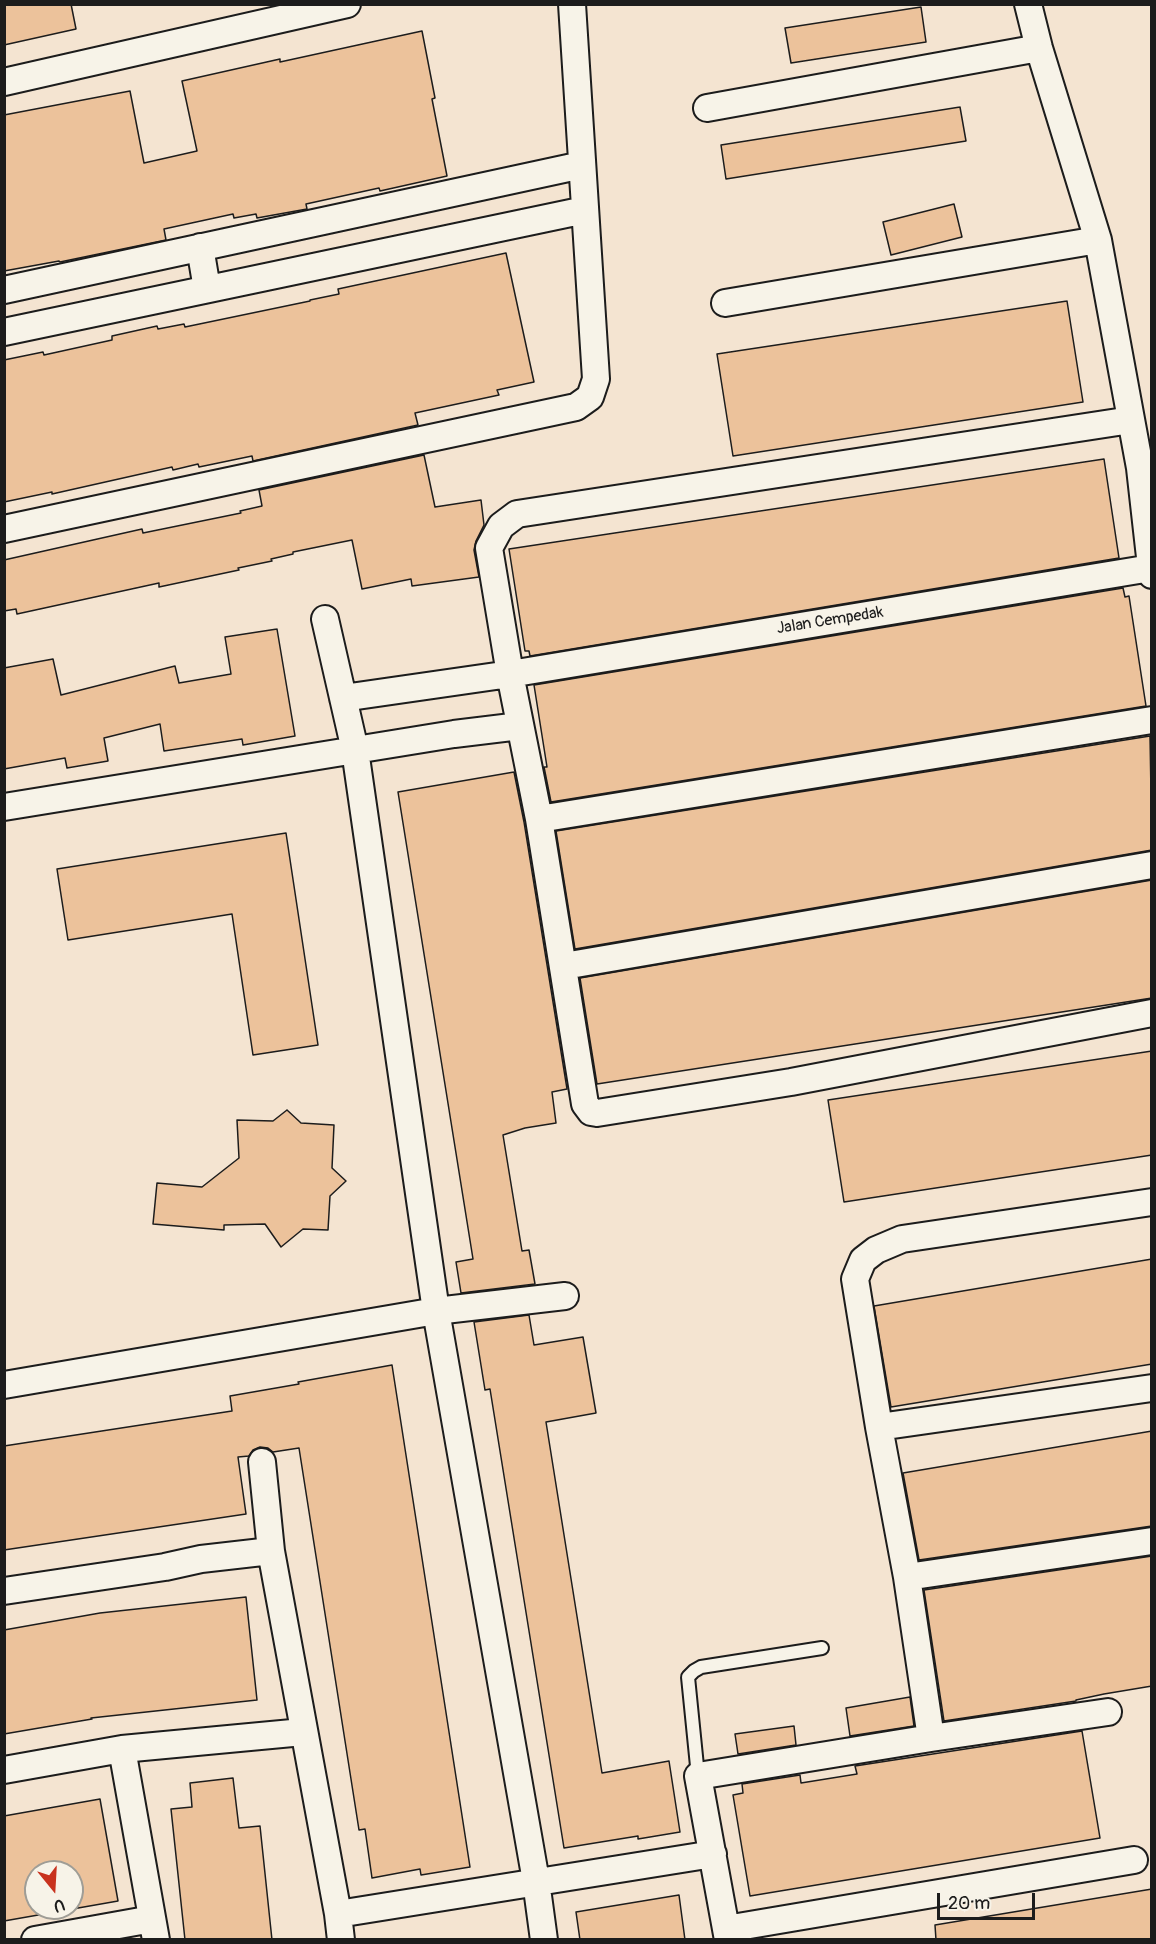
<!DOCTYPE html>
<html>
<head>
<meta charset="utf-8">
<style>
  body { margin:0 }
  #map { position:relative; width:1156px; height:1944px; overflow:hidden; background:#f4e4d1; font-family:Pangolin,sans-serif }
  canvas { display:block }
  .frame { position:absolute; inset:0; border:6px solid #1c1c1c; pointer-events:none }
  .north { position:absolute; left:24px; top:1860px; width:60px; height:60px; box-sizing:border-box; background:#f7f3e8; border:2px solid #9f9d96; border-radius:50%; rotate:162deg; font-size:16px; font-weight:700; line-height:24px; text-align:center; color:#1c1c1c }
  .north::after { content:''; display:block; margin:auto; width:21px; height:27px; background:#c8321e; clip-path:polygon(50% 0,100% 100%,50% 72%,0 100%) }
  .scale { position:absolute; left:937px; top:1893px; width:98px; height:27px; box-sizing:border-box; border:3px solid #1c1c1c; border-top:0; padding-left:8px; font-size:18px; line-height:21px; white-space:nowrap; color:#1c1c1c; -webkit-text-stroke:4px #f7f3e8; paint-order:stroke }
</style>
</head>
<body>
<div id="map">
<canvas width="1156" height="1944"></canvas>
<div class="frame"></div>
<div class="north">U</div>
<div class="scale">20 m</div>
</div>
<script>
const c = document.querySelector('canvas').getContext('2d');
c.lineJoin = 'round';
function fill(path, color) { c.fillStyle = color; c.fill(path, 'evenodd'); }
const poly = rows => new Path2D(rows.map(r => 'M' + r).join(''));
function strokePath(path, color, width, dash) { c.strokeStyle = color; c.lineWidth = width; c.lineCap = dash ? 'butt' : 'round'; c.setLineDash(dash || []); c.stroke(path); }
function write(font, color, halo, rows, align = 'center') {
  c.font = font + ' Pangolin,sans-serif'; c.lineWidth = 5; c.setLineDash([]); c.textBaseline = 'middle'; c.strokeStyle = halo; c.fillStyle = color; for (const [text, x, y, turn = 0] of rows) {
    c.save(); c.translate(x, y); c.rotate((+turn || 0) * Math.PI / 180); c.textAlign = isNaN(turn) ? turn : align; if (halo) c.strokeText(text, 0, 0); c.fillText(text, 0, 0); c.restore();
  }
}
const building = poly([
  [4,4,71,4,76,29,4,45,4,4],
  [921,7,926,42,791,63,785,28,921,7],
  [422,31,435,98,432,99,447,176,380,191,379,188,306,204,307,209,257,218,256,214,234,218,233,214,164,229,166,240,60,262,59,261,4,271,4,115,130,91,144,163,197,151,182,81,280,59,280,62,422,31],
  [960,107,966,141,726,179,721,145,960,107],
  [954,204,962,237,891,255,883,222,954,204],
  [506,253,534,382,497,390,499,395,415,413,418,425,253,461,252,456,199,467,198,464,173,470,172,467,52,494,52,492,4,502,4,360,43,352,44,355,112,340,112,336,157,326,158,329,184,324,185,327,310,301,310,300,339,294,338,289,506,253],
  [1067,301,1083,402,733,456,717,354,1067,301],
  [424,455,435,507,481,500,484,525,476,541,474,550,479,577,412,586,411,579,362,589,352,540,293,552,293,554,271,559,272,561,238,568,239,570,159,587,159,583,17,614,16,609,4,611,4,560,142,529,143,533,241,513,240,511,262,506,259,490,424,455],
  [1104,459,1119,558,530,656,529,651,525,651,509,549,1104,459],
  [1123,588,1125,597,1129,596,1146,706,551,802,544,767,547,767,534,685,1123,588],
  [277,629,295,736,243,745,242,739,164,751,160,724,104,738,108,761,67,768,65,758,4,769,4,668,53,659,61,695,175,666,179,683,231,674,225,637,277,629],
  [1150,736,1152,850,575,949,556,831,1150,736],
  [514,772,524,822,567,1089,552,1092,556,1123,525,1128,503,1135,522,1251,529,1250,535,1284,461,1293,456,1262,473,1259,398,792,514,772],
  [286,833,318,1045,253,1055,232,914,68,940,57,869,286,833],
  [1152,880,1152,998,597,1084,580,978,1152,880],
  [1152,1051,1152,1155,844,1202,828,1100,1152,1051],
  [287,1110,301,1123,334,1125,332,1168,346,1181,330,1196,328,1230,303,1229,281,1247,265,1224,224,1225,224,1230,153,1224,157,1183,202,1187,239,1158,237,1120,273,1121,287,1110],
  [1152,1259,1152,1364,891,1407,874,1306,1152,1259],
  [529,1315,534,1345,583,1337,596,1413,546,1422,602,1773,669,1761,680,1832,638,1839,638,1836,564,1848,490,1389,485,1390,474,1322,529,1315],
  [392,1365,470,1867,421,1875,420,1869,372,1878,365,1829,359,1830,299,1448,273,1452,268,1448,260,1447,253,1450,249,1456,238,1457,246,1514,4,1550,4,1446,232,1411,230,1396,299,1384,298,1382,392,1365],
  [1152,1431,1152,1526,919,1560,903,1473,1152,1431],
  [1152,1556,1152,1686,1104,1694,1076,1700,1076,1701,944,1721,924,1590,1152,1556],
  [246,1597,257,1700,91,1718,92,1719,4,1734,4,1630,100,1613,246,1597],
  [910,1697,914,1726,850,1736,846,1708,910,1697],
  [794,1726,796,1745,738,1754,735,1734,794,1726],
  [1082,1731,1100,1838,750,1896,733,1795,743,1793,742,1784,800,1775,801,1783,857,1774,855,1766,1082,1731],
  [233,1778,239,1828,260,1826,272,1940,185,1940,171,1809,192,1807,190,1783,233,1778],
  [100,1799,118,1901,4,1921,4,1816,100,1799],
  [36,1872,72,1872,72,1908,36,1908,36,1872],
  [1152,1889,1152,1940,936,1940,935,1925,1152,1889],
  [679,1895,685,1940,580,1940,576,1912,679,1895]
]);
fill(building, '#ecc29b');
strokePath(building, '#1c1c1c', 1.5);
const service = poly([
  [698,1776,688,1677,694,1671,701,1667,822,1648]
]);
const minor = poly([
  [1028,4,1039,48,1098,240,1140,468,1152,575],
  [4,82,347,4],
  [707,108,1039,48],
  [200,247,207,289],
  [4,290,582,165],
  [725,303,1098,240],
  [4,332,585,210],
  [1131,420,517,514,501,526,489,548,510,674,539,819,585,1104,591,1112,597,1113,791,1082,1152,1013],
  [4,529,576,407,590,397,596,379,572,4],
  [325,619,355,750,436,1311,536,1881,544,1940],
  [343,698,510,674,1151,568],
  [4,807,454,734,520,726],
  [539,819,1152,720],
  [564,966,1152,865],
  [4,1385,436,1311,565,1296],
  [879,1427,855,1279,863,1260,876,1250,902,1239,1152,1202],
  [262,1462,271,1551],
  [907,1577,1152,1541],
  [4,1591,165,1567,201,1559,271,1551,338,1914,341,1940],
  [931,1738,907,1577,879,1427,1152,1388],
  [122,1749,156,1940],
  [4,1770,122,1749,303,1732],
  [338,1914,713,1854],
  [726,1929,1134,1860],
  [35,1940,152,1919],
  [728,1940,698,1776,931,1738,1108,1712]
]);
strokePath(service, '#1c1c1c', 16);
strokePath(minor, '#1c1c1c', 30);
strokePath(service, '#f7f3e8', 12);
strokePath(minor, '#f7f3e8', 26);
write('16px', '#1c1c1c', '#f7f3e8', [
  ["Jalan Cempedak",830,621,-9]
]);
</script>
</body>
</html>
